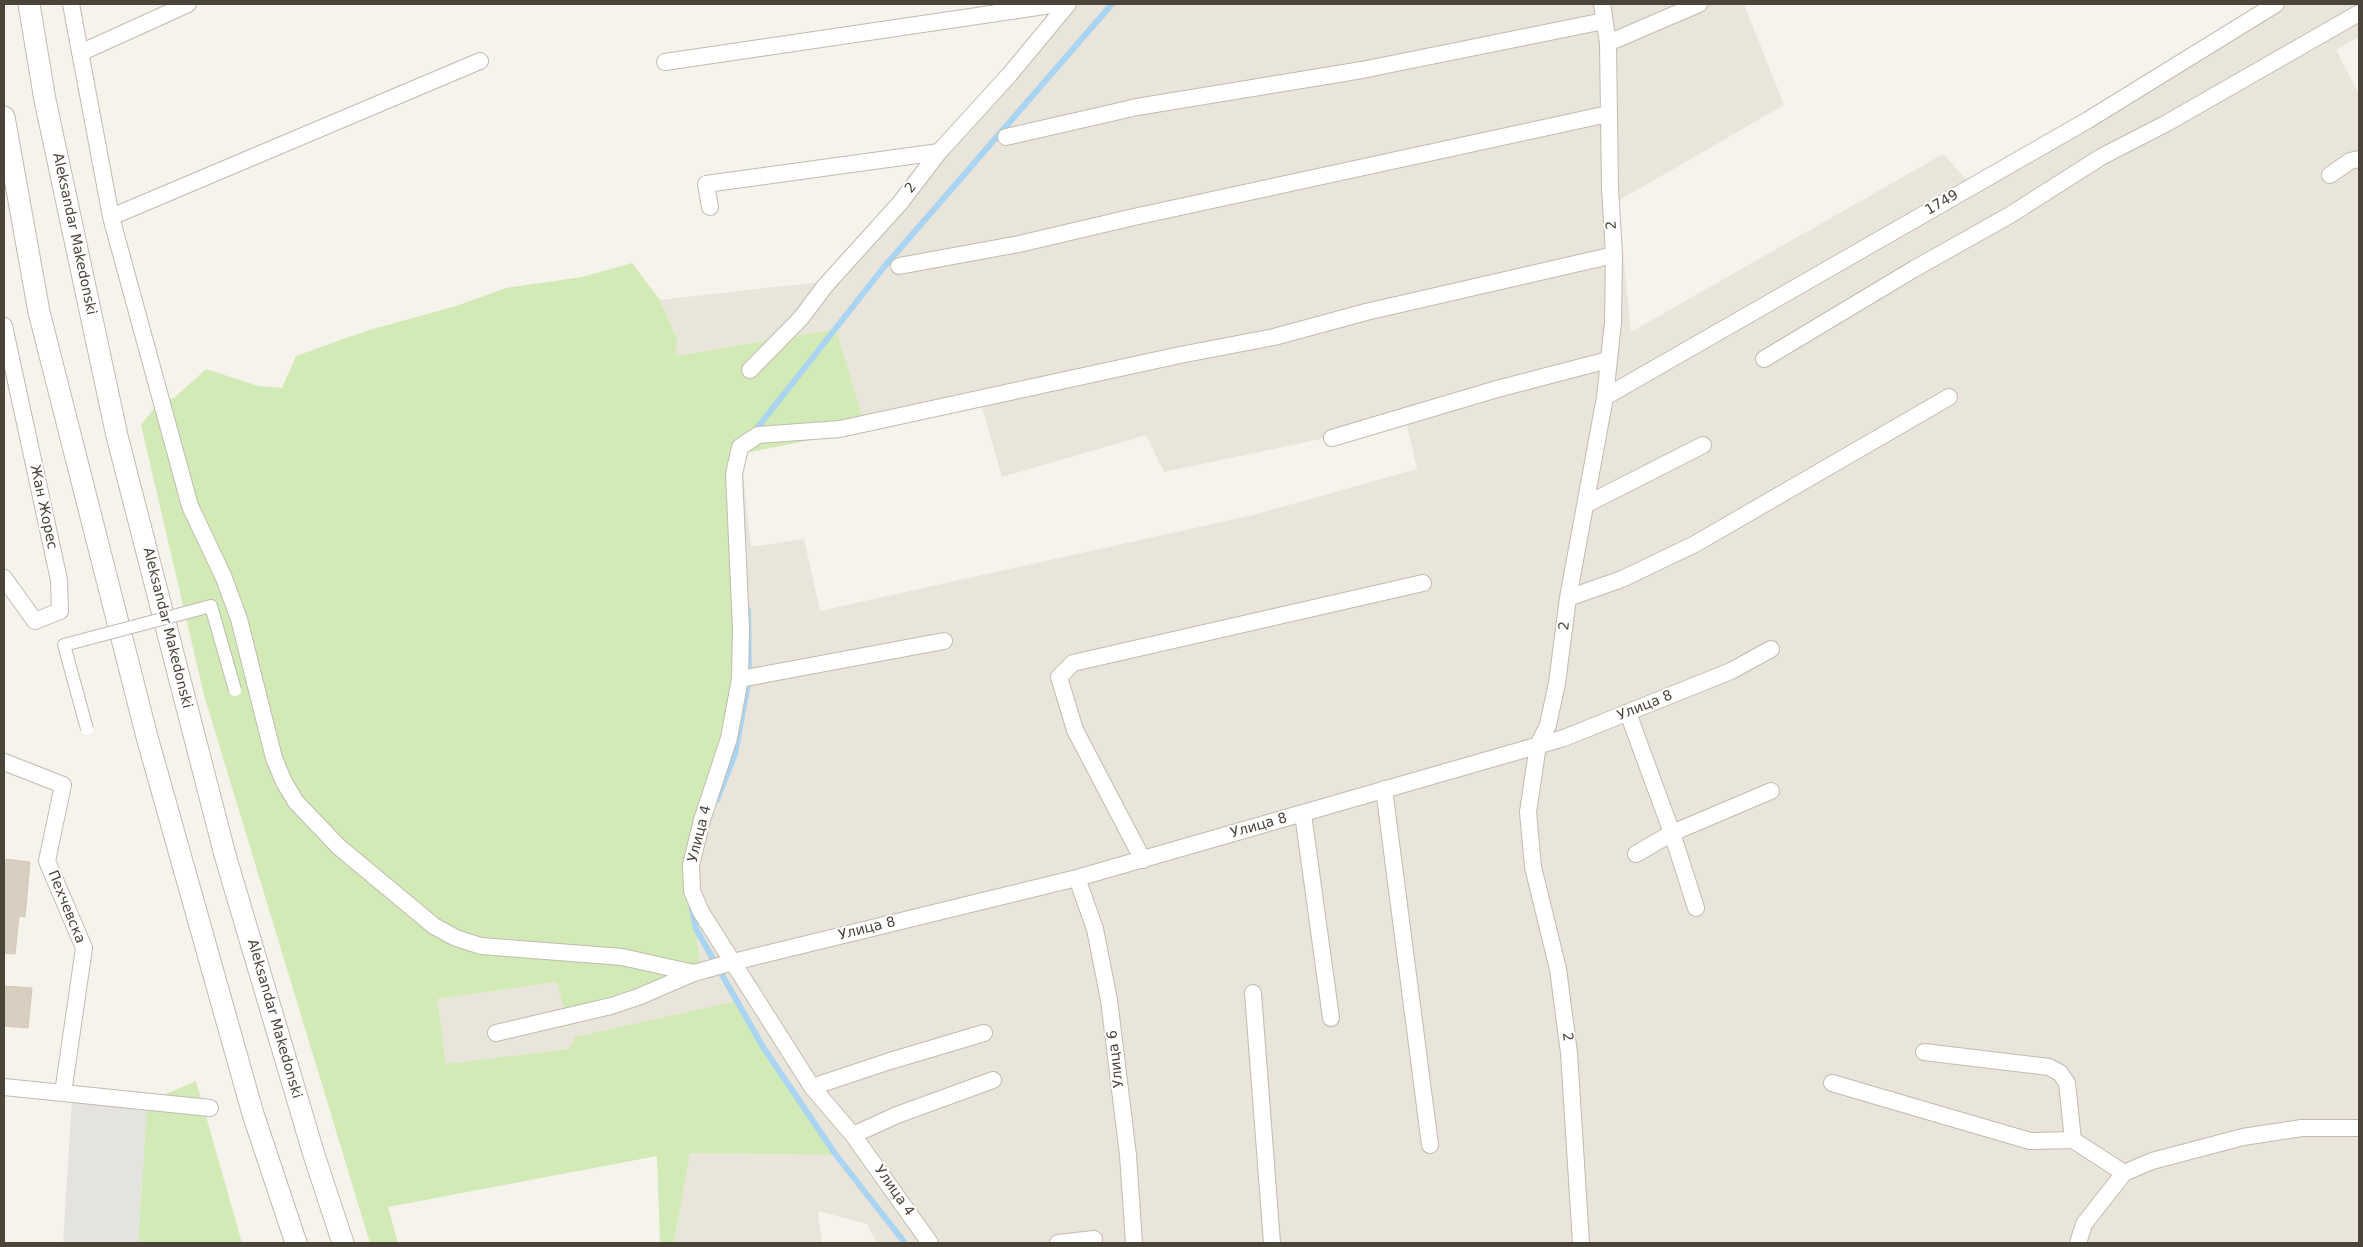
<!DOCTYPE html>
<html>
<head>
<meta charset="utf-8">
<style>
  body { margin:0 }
  #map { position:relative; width:2363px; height:1247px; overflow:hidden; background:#f6f3ec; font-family:"DejaVu Sans",sans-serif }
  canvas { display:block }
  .frame { position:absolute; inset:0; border:5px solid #4b4439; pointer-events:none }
</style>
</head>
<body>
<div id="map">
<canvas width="2363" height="1247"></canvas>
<div class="frame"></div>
</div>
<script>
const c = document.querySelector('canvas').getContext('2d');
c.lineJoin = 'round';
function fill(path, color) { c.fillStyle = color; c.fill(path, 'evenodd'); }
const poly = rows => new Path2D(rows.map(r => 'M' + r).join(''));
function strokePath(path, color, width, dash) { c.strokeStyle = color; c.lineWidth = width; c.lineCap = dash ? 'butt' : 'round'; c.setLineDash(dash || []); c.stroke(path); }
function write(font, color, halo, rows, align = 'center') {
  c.font = font + ' "DejaVu Sans",sans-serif'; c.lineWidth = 4; c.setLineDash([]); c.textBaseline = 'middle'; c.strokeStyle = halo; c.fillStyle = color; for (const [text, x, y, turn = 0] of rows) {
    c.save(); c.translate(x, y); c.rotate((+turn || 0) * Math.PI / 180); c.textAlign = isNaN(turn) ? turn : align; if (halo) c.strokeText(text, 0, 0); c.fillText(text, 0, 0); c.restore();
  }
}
fill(poly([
  [1078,4,1744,4,1784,105,1618,201,1631,332,1943,154,1966,179,2089,127,2288,4,2359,4,2359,37,2336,50,2359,94,2359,1243,877,1243,867,1224,818,1211,822,1243,674,1243,690,1153,836,1155,763,1047,737,1001,569,1049,446,1065,436,999,558,982,565,1013,700,964,696,929,687,885,749,621,737,503,742,463,751,547,804,539,820,611,1253,515,1417,469,1406,421,1164,472,1146,435,1002,477,982,407,866,429,836,329,675,356,677,339,660,300,828,281]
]), '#eae5da');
fill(poly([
  [632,263,660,300,677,339,676,356,836,329,866,429,741,454,737,503,749,621,749,678,735,754,710,817,687,885,696,929,700,964,565,1014,557,982,437,999,446,1064,569,1049,575,1037,737,1001,763,1047,836,1155,690,1153,674,1243,660,1243,657,1156,388,1207,398,1243,370,1243,204,695,141,425,159,402,174,398,206,369,258,386,282,388,296,356,366,331,456,306,506,288,582,277],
  [196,1081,242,1243,138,1243,147,1102]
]), '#d2eab5');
fill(poly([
  [72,1097,147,1102,138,1243,63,1243]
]), '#e5e3e0');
strokePath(poly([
  [754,432,884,267,1112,4],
  [717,800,735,754,749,678,748,610],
  [691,904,696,929,763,1047,836,1155,905,1243]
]), '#a9d4f2', 6);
const building = poly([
  [4,859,30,862,25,917,19,916,15,954,4,953,4,859],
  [4,986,32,988,28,1028,4,1026,4,986]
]);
fill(building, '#d8cfc1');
strokePath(building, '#d3c7b4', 1);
const minor = poly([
  [71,4,111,217,190,506,224,578,239,619,274,758,284,782,296,802,339,847,434,926,456,938,481,946,622,957,694,973],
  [1608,43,1699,4],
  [80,53,188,4],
  [665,62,1058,4],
  [1006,137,1137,107,1362,70,1604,21],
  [2330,175,2350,161,2359,159],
  [710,207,706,184,939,152],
  [111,217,480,61],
  [899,266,1019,244,1134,217,1608,114],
  [4,326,59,580,60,611,35,621,4,578],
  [1764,359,1914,269,2010,215,2101,157,2167,123,2359,13],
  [750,370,801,318,825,286,900,203,939,152,1010,74,1068,4],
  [1605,397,2088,120,2276,4],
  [1332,438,1497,389,1608,360],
  [1587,504,1703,445],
  [1568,598,1622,579,1695,544,1949,397],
  [740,679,944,641],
  [1628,713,1672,833,1696,908],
  [1384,789,1430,1145],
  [1303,814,1331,1018],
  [1636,854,1672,833,1771,791],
  [1143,860,1075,730,1059,677,1073,663,1423,583],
  [1077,878,1095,929,1109,1000,1128,1155,1134,1243],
  [1253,993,1272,1243],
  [496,1033,611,1006,638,997,694,973,733,962,1077,878,1564,738,1731,671,1771,649],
  [1924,1052,2049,1067,2060,1073,2067,1083,2073,1140],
  [1832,1083,2030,1141,2073,1140,2124,1173],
  [4,1087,63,1093,84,948,47,861,63,785,4,762],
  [812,1087,890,1061,984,1033],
  [63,1093,210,1108],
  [853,1135,897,1115,993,1080],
  [930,1243,853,1135,812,1087,701,912,692,891,691,865,702,820,729,738,740,679,741,628,734,474,740,447,758,435,840,429,1180,355,1274,337,1366,312,1614,255],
  [1058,1243,1094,1239],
  [1581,1243,1569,1053,1558,969,1533,867,1528,812,1538,745,1548,725,1557,683,1568,598,1605,397,1613,322,1614,255,1610,188,1608,43,1602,4],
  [2078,1243,2084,1224,2124,1173,2152,1161,2243,1137,2302,1128,2359,1128]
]);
const tertiary = poly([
  [29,4,45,100,117,436,225,855,314,1155,343,1243],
  [4,117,39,312,147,737,253,1114,296,1243]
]);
strokePath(minor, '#c2bbae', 18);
strokePath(tertiary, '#c2bbae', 23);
strokePath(minor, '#fff', 16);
strokePath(tertiary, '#fff', 21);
const pedestrianBridge = poly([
  [87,729,64,645,211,606,235,690]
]);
strokePath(pedestrianBridge, '#c2bbae', 14, []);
strokePath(pedestrianBridge, '#fff', 12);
write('14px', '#4b4439', '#fff', [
  ["2",911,188,-52],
  ["1749",1942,203,-30],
  ["2",1612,225,-94],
  ["Aleksandar Makedonski",74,234,78],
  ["Жан Жорес",43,507,78],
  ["2",1565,626,-83],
  ["Aleksandar Makedonski",167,628,76],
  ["Улица 8",1645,706,-22],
  ["Улица 8",1259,826,-16],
  ["Улица 4",700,834,-76],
  ["Пехчевска",66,907,68],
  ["Улица 8",867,929,-14],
  ["Aleksandar Makedonski",274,1019,74],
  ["2",1567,1037,82],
  ["Улица 6",1116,1059,-97],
  ["Улица 4",894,1191,55]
]);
</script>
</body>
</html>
